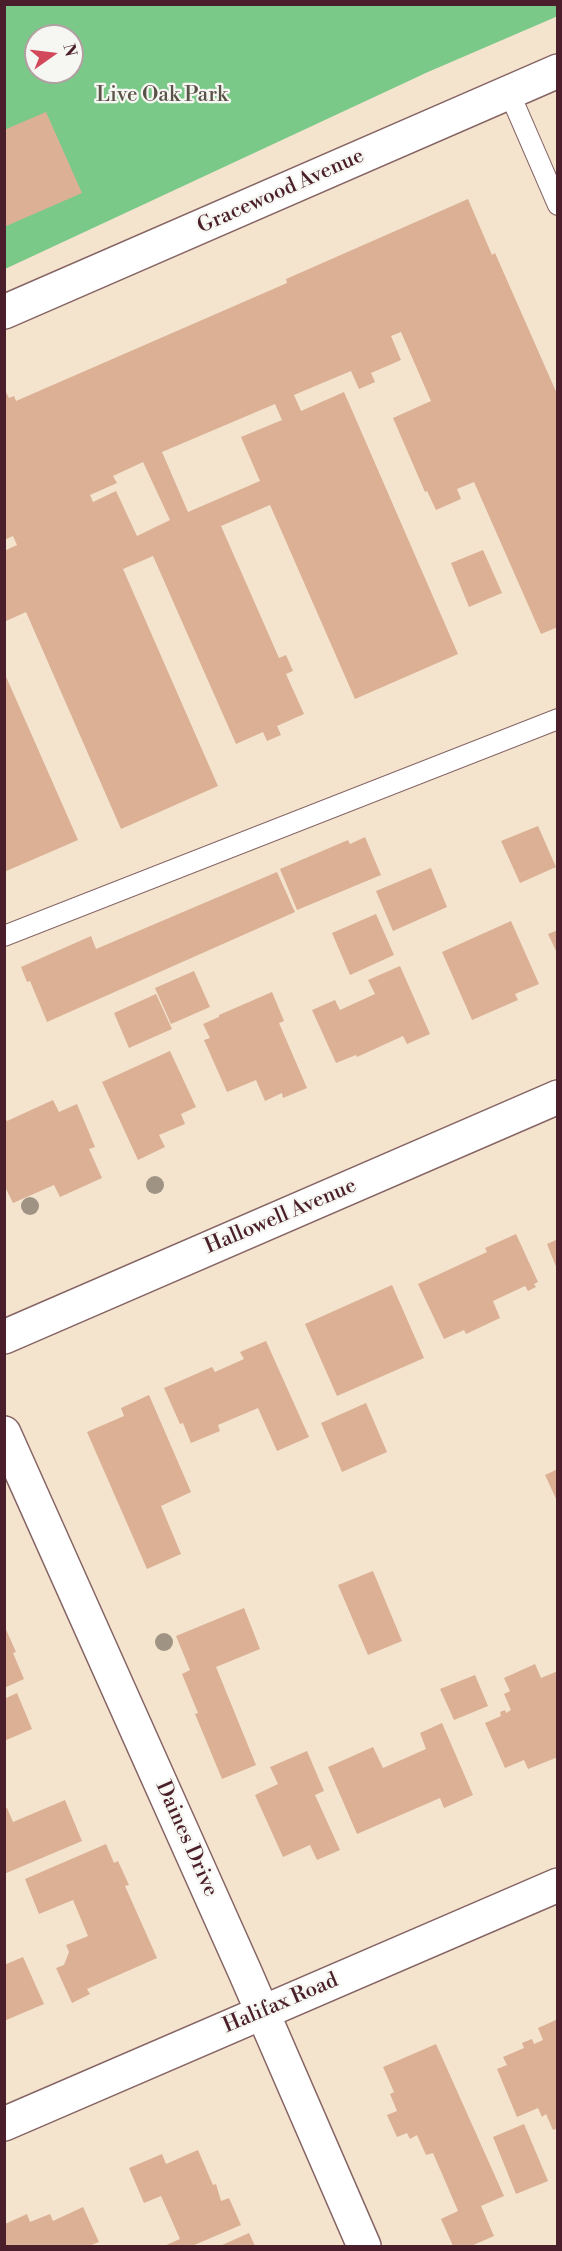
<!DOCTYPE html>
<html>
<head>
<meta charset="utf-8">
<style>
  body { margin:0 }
  #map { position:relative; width:562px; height:2251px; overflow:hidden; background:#f4e4ce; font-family:"Libre Bodoni",serif }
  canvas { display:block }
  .frame { position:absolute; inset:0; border:6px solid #4a1f2b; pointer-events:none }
  .north { position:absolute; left:24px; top:24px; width:60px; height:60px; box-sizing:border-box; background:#f6f6f2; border:2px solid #b1a0a2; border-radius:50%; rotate:76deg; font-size:16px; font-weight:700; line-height:24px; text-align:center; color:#4a1f2b }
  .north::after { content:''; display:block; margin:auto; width:21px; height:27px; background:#d1495b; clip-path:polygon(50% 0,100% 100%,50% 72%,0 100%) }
</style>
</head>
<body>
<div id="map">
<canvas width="562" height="2251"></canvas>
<div class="frame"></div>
<div class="north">N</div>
</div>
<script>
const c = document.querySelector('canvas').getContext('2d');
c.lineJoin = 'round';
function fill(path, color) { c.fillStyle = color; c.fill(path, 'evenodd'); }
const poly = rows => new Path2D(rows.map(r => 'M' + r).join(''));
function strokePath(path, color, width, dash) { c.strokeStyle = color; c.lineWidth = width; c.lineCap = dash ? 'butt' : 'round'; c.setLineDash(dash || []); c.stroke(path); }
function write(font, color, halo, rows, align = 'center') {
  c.font = font + ' "Libre Bodoni",serif'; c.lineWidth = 4.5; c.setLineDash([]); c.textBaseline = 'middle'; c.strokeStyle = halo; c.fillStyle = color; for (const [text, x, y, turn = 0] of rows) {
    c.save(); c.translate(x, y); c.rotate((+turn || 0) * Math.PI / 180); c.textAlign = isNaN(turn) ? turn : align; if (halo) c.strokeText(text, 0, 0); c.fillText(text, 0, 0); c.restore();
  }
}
fill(poly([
  [557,4,558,16,428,72,5,269,4,5],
  [36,36,72,36,72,72,36,72]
]), '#7bc989');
fill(poly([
  [46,112,82,193,4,227,4,130],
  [468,199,492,255,495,253,558,396,558,627,541,634,474,482,457,489,461,499,436,510,427,491,425,492,393,418,431,401,401,332,391,336,401,360,371,373,375,382,359,389,351,371,294,395,301,411,344,392,458,654,355,699,270,505,221,526,279,658,286,655,293,671,286,674,304,714,277,726,281,735,267,741,263,732,236,744,153,556,123,569,218,786,121,829,26,612,4,622,4,551,17,545,13,536,4,540,4,388,9,398,14,396,16,401,287,283,286,279],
  [275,404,282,420,241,437,260,481,188,512,162,452],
  [143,462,170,520,137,536,116,491,93,502,90,495,117,483,113,476],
  [483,550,502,593,469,607,451,563],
  [4,672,78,840,4,872],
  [538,826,556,867,520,883,501,841],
  [365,837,381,875,297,910,280,869,348,840,350,844],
  [431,868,447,907,393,931,376,891],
  [277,872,295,912,47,1022,30,981,27,982,21,967,91,936,96,949],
  [376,914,394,955,350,975,332,933],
  [511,921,539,984,515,994,518,1000,472,1020,442,952],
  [558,930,558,955,548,934],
  [400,966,430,1034,407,1044,403,1036,357,1057,356,1055,336,1063,312,1010,335,1000,340,1010,375,994,368,980],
  [194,971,210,1007,171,1024,155,988],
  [272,992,284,1021,279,1023,307,1088,283,1098,282,1093,265,1101,256,1080,227,1092,204,1040,210,1038,203,1024,219,1017,219,1015],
  [156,994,172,1029,129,1048,114,1013],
  [170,1051,196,1107,181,1114,185,1124,159,1135,165,1147,138,1160,102,1082],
  [53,1100,59,1112,77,1104,95,1147,89,1149,102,1178,60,1197,54,1185,13,1203,4,1185,4,1116,7,1121],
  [516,1234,538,1282,534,1284,536,1287,528,1291,525,1286,493,1301,500,1318,466,1334,464,1330,444,1339,418,1284,487,1252,485,1248],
  [558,1239,558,1269,557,1269,547,1244],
  [392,1285,424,1358,337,1396,305,1324],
  [266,1341,309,1437,277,1451,258,1408,218,1425,220,1431,191,1443,183,1423,180,1424,164,1388,212,1367,215,1372,244,1359,240,1352],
  [149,1395,191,1492,161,1506,181,1554,147,1569,87,1432,124,1416,121,1408],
  [366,1403,387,1452,342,1472,321,1423],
  [558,1469,558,1503,545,1475],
  [373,1571,402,1641,368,1655,338,1585],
  [244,1608,260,1649,216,1667,256,1765,222,1779,195,1714,198,1713,182,1674,190,1670,176,1636],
  [4,1625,16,1652,13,1653,24,1679,4,1688],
  [535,1664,541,1678,558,1671,558,1757,528,1769,524,1760,505,1768,485,1723,501,1716,500,1712,505,1710,506,1713,511,1710,504,1694,510,1691,504,1678],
  [475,1675,488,1706,454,1720,440,1689],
  [17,1693,32,1729,4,1741,4,1699],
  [442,1723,473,1795,444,1808,440,1798,357,1834,328,1767,373,1747,383,1768,426,1749,420,1733],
  [307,1751,324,1791,315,1795,340,1850,317,1860,310,1845,283,1857,255,1795,278,1784,270,1767],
  [65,1800,82,1841,4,1874,4,1809,7,1808,13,1822],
  [106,1844,114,1863,118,1861,129,1885,125,1886,157,1958,87,1989,90,1994,72,2003,56,1968,64,1965,69,1952,66,1945,88,1936,73,1900,39,1914,25,1879],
  [23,1957,44,2004,4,2021,4,1965],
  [558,2019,558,2128,553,2130,546,2114,542,2117,538,2108,517,2117,497,2069,507,2065,503,2057,524,2048,522,2043,532,2039,534,2044,543,2040,538,2028],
  [436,2044,504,2196,481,2206,494,2236,471,2246,453,2246,441,2219,458,2211,433,2153,426,2155,417,2135,410,2139,407,2133,397,2137,387,2115,397,2111,390,2094,394,2092,383,2067],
  [524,2124,548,2181,516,2194,493,2137],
  [198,2150,213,2185,216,2184,221,2201,229,2198,241,2225,192,2246,183,2246,182,2245,164,2246,180,2239,161,2196,144,2203,129,2168,162,2154,166,2164],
  [83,2207,99,2242,89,2246,5,2246,5,2224,27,2214,30,2222,50,2214,53,2221],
  [249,2233,255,2246,220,2246]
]), '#dbb095');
const service = poly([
  [509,92,558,205],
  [4,936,558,719]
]);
const minor = poly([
  [4,312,558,71],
  [4,1337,558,1097],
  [4,1433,245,1972,364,2246],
  [4,2124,558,1885]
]);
strokePath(service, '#866464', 22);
strokePath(minor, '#866464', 36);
strokePath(service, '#fff', 20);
strokePath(minor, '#fff', 33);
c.fillStyle = '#9f9484';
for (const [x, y] of [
  [155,1185],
  [30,1206],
  [164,1642]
]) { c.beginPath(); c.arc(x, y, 9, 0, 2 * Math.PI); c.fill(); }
write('21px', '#595247', '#f6f6f2', [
  ["Live Oak Park",162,96]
]);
write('21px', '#4a1f2b', '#f6f6f2', [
  ["Gracewood Avenue",281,192,-24],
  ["Hallowell Avenue",281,1217,-23],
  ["Daines Drive",186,1839,66],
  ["Halifax Road",281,2004,-23]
]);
</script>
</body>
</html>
